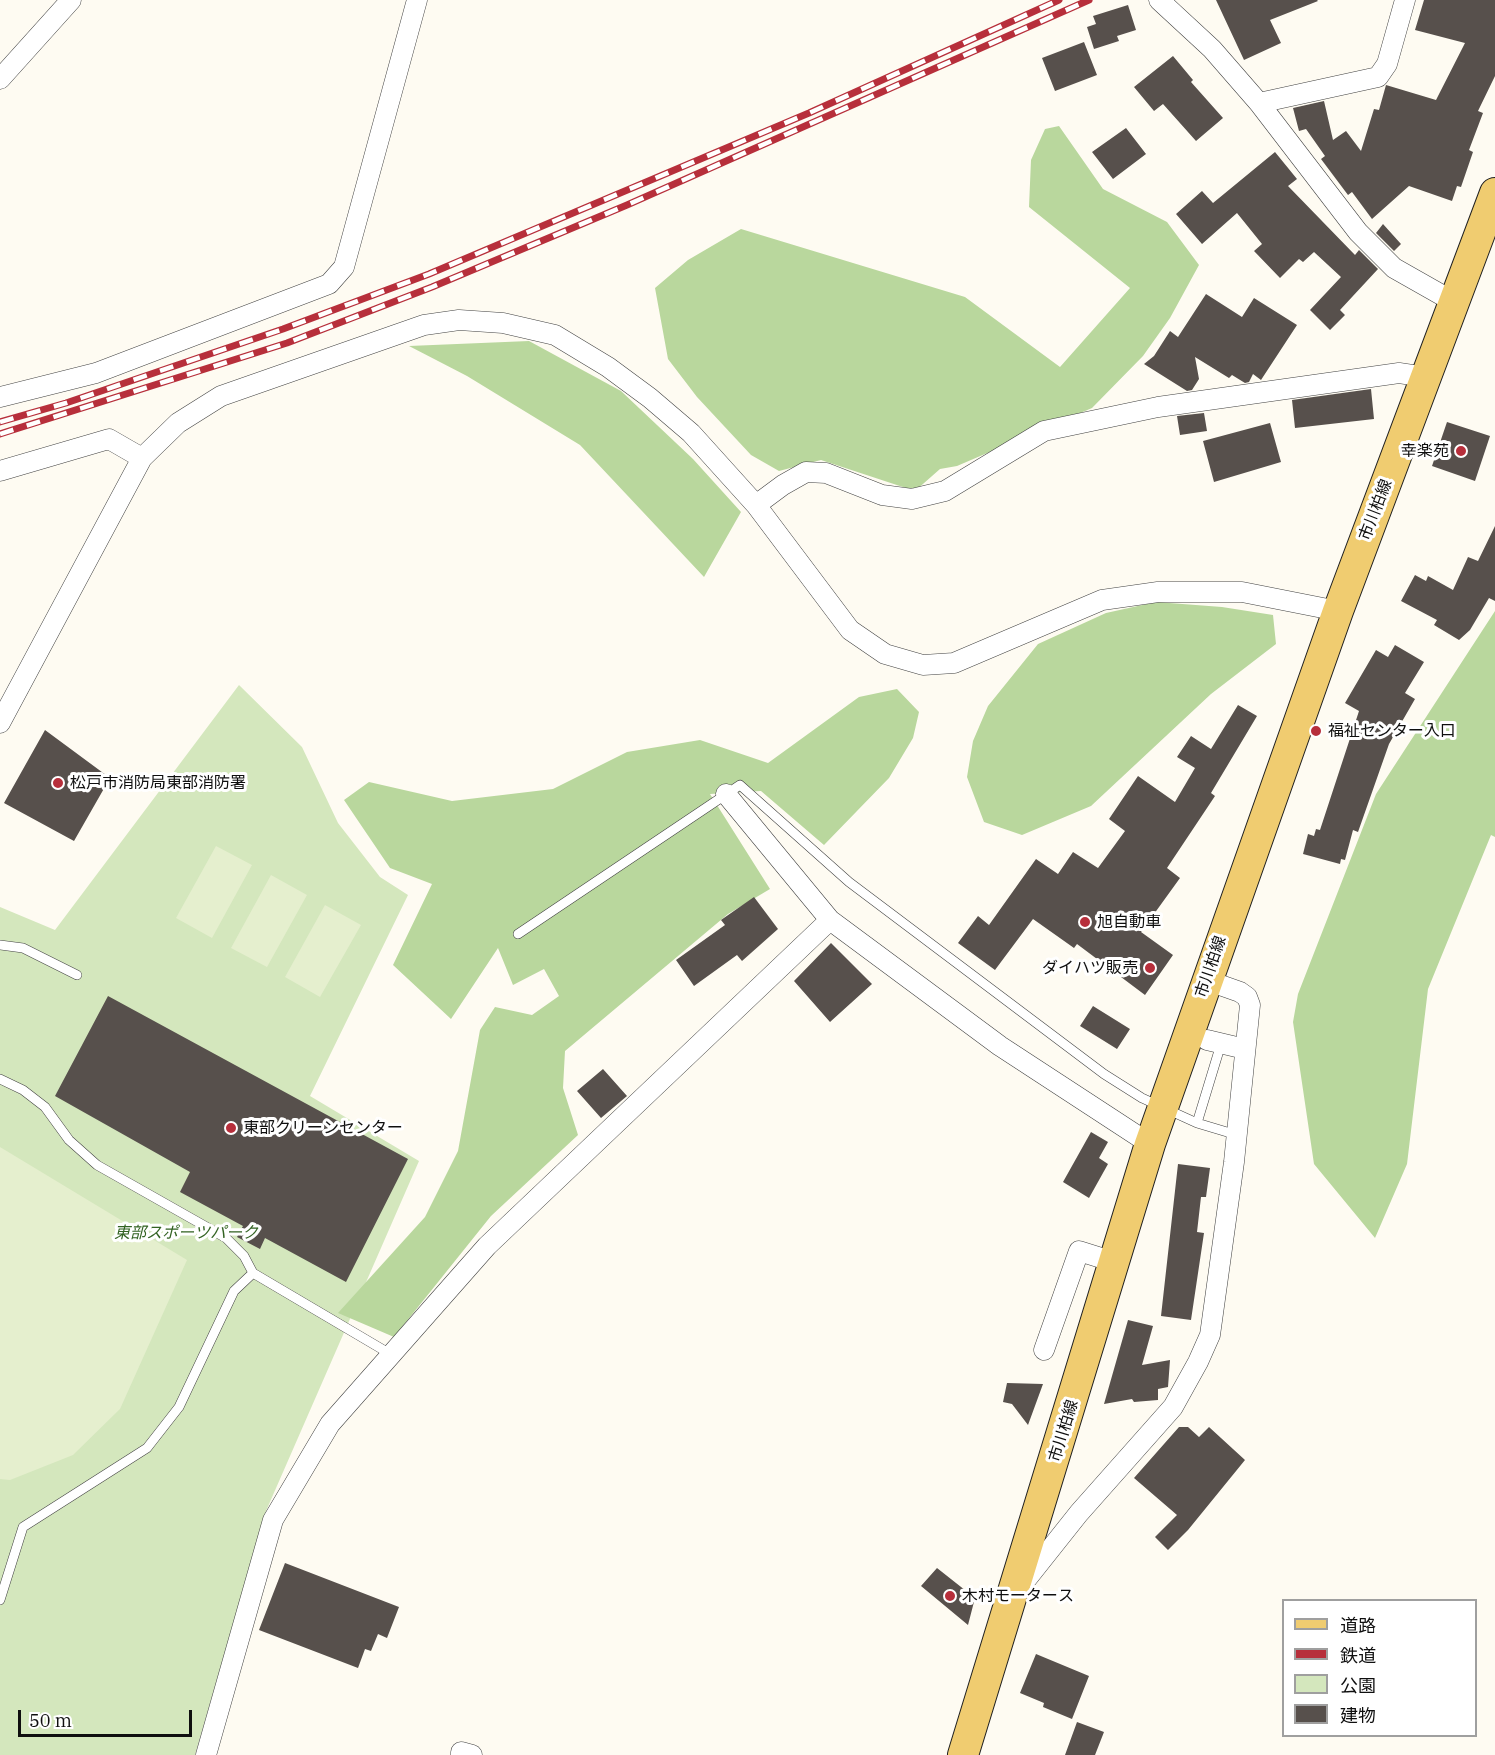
<!DOCTYPE html>
<html>
<head>
<meta charset="utf-8">
<style>
  body { margin:0 }
  #map { position:relative; width:1495px; height:1755px; overflow:hidden; background:#fefbf2; font-family:"IBM Plex Serif","Noto Sans JP",serif }
  canvas { display:block }
  .legend { position:absolute; left:1282px; top:1599px; width:195px; height:138px; box-sizing:border-box; background:#fff; border:2px solid #9f9f9f; margin:0; padding:8px 10px; list-style:none; font-size:18px; color:#0f0f0f }
  .legend li { display:flex; align-items:center; gap:12px; height:30px }
  .legend b { width:30px; border:2px solid #9f9f9f }
  .scale { position:absolute; left:18px; top:1710px; width:174px; height:27px; box-sizing:border-box; border:3px solid #0f0f0f; border-top:0; padding-left:8px; font-size:18px; line-height:21px; white-space:nowrap; color:#0f0f0f; -webkit-text-stroke:4px #fff; paint-order:stroke }
</style>
</head>
<body>
<div id="map">
<canvas width="1495" height="1755"></canvas>
<ul class="legend">
<li><b style="height:8px;background:#f0cc70"></b>道路</li>
<li><b style="height:8px;background:#b72f3b"></b>鉄道</li>
<li><b style="height:16px;background:#d4e7bd"></b>公園</li>
<li><b style="height:16px;background:#57504c"></b>建物</li>
</ul>
<div class="scale">50 m</div>
</div>
<script>
const c = document.querySelector('canvas').getContext('2d');
c.lineJoin = 'round';
function fill(path, color) { c.fillStyle = color; c.fill(path, 'evenodd'); }
const poly = rows => new Path2D(rows.map(r => 'M' + r).join(''));
function strokePath(path, color, width, dash) { c.strokeStyle = color; c.lineWidth = width; c.lineCap = dash ? 'butt' : 'round'; c.setLineDash(dash || []); c.stroke(path); }
function write(font, color, halo, rows, align = 'center') {
  c.font = font + ' "IBM Plex Serif","Noto Sans JP",serif'; c.lineWidth = 6; c.setLineDash([]); c.textBaseline = 'middle'; c.strokeStyle = halo; c.fillStyle = color; for (const [text, x, y, turn = 0] of rows) {
    c.save(); c.translate(x, y); c.rotate((+turn || 0) * Math.PI / 180); c.textAlign = isNaN(turn) ? turn : align; if (halo) c.strokeText(text, 0, 0); c.fillText(text, 0, 0); c.restore();
  }
}
fill(poly([
  [239,685,302,747,338,823,380,877,408,895,310,1096,419,1161,266,1511,195,1755,0,1755,0,907,55,930]
]), '#d4e7bd');
fill(poly([
  [1059,126,1103,189,1167,222,1199,265,1170,318,1143,356,1092,408,957,466,940,469,915,491,821,460,779,471,751,455,697,397,668,359,655,288,688,260,741,229,965,297,1060,367,1130,288,1029,207,1031,160,1045,129],
  [529,341,621,391,693,459,741,512,704,577,580,445,467,376,409,346],
  [1156,602,1222,607,1273,615,1276,644,1211,694,1091,806,1022,835,984,822,967,777,973,741,988,706,1038,644,1106,613],
  [1495,611,1495,837,1491,835,1428,989,1407,1164,1375,1238,1314,1164,1293,1022,1298,994,1376,794],
  [897,689,919,712,913,738,889,778,824,845,761,791,710,794,770,889,728,914,565,1051,563,1088,578,1135,491,1216,394,1337,338,1313,425,1217,458,1151,480,1030,495,1007,532,1015,559,996,544,969,513,985,498,948,451,1019,393,965,432,884,390,868,344,800,369,782,452,801,553,789,627,752,700,740,768,763,859,697]
]), '#b9d79d');
fill(poly([
  [216,846,252,865,212,938,176,918],
  [271,875,307,895,267,967,231,948],
  [325,905,361,925,320,997,285,977],
  [0,1147,187,1260,120,1409,73,1455,10,1480,0,1479]
]), '#e5efce');
fill(poly([
  [1216,0,1317,0,1318,1,1270,20,1281,43,1244,60],
  [1424,0,1495,0,1495,76,1478,111,1483,113,1469,150,1473,152,1461,187,1457,186,1452,201,1409,186,1372,219,1352,192,1348,195,1321,159,1325,156,1306,129,1299,131,1293,108,1324,101,1333,140,1346,131,1361,151,1374,109,1379,110,1386,85,1436,100,1465,43,1415,30],
  [1128,5,1136,30,1117,36,1119,41,1094,49,1087,27,1096,24,1093,16],
  [1084,42,1097,75,1055,91,1042,58],
  [1173,56,1193,80,1191,82,1223,118,1196,141,1163,104,1154,111,1134,87],
  [1126,128,1146,154,1113,179,1092,152],
  [1275,152,1297,179,1288,186,1355,255,1359,250,1378,269,1340,310,1345,315,1330,330,1310,310,1341,277,1314,252,1303,262,1299,259,1280,278,1254,251,1262,244,1237,213,1202,244,1176,214,1202,191,1213,203],
  [1383,224,1401,244,1394,251,1376,233],
  [1206,294,1242,317,1254,298,1297,325,1261,380,1253,374,1249,382,1245,383,1232,375,1229,378,1195,357,1199,379,1192,390,1187,391,1144,364,1154,356,1170,331,1178,337],
  [1371,389,1374,419,1295,428,1292,400],
  [1204,413,1207,431,1180,435,1177,416],
  [1447,422,1490,436,1475,481,1432,466],
  [1270,423,1281,462,1214,482,1203,441],
  [1495,526,1495,601,1489,598,1470,630,1459,640,1434,625,1437,620,1401,601,1415,575,1426,581,1428,576,1453,590,1468,557,1478,561],
  [1395,645,1424,662,1405,693,1415,699,1389,744,1358,832,1353,830,1345,860,1341,859,1340,864,1303,854,1308,834,1314,836,1316,829,1320,830,1359,711,1345,703,1376,650,1388,657],
  [1238,705,1257,716,1211,793,1215,796,1167,868,1180,878,1141,932,1173,955,1145,995,1077,944,1074,948,1033,919,995,970,958,943,978,916,989,925,1036,859,1058,874,1073,852,1098,868,1125,831,1109,819,1138,776,1175,802,1195,768,1177,757,1191,736,1211,749],
  [45,730,110,778,74,841,4,803],
  [754,897,778,929,742,961,737,955,694,986,676,960,725,925,721,920],
  [831,943,872,984,830,1022,794,981],
  [108,996,408,1159,346,1282,265,1238,260,1249,237,1237,243,1226,180,1192,190,1172,55,1096],
  [1093,1006,1130,1029,1117,1049,1080,1026],
  [603,1069,627,1096,601,1118,577,1091],
  [1091,1132,1108,1142,1099,1158,1108,1164,1089,1198,1063,1182],
  [1178,1164,1210,1168,1206,1197,1201,1197,1197,1232,1204,1233,1191,1320,1161,1316],
  [1128,1320,1153,1326,1142,1365,1170,1360,1168,1387,1158,1389,1158,1400,1134,1402,1132,1399,1104,1404],
  [1007,1383,1043,1384,1028,1425,1012,1404,1003,1402],
  [1179,1427,1188,1427,1199,1437,1209,1427,1245,1460,1188,1530,1168,1550,1155,1537,1177,1515,1134,1478],
  [285,1563,399,1607,387,1638,378,1634,371,1651,365,1649,358,1668,259,1630],
  [937,1568,975,1598,968,1625,921,1586],
  [1036,1654,1089,1676,1072,1719,1043,1707,1044,1703,1020,1693],
  [1077,1722,1104,1732,1095,1755,1065,1755]
]), '#57504c');
const lane = poly([
  [518,934,740,785,849,882,1104,1074,1142,1098,1197,1123],
  [0,945,23,948,77,975],
  [1221,1044,1197,1123,1237,1135],
  [0,1079,23,1090,45,1107,69,1140,97,1165,226,1238,244,1256,253,1273,392,1355],
  [0,1600,23,1527,147,1448,179,1407,234,1291,253,1273]
]);
const street = poly([
  [1159,0,1212,49,1259,103,1358,232,1394,268,1454,302],
  [0,79,71,0],
  [1259,103,1378,77,1387,64,1405,0],
  [0,397,96,373,329,284,344,267,417,0],
  [0,471,109,439,142,458],
  [756,505,783,485,806,472,826,473,882,495,912,499,945,491,1044,431,1158,407,1399,373,1426,377],
  [0,723,142,458,178,423,221,396,424,325,459,320,503,323,555,335,608,367,650,398,691,433,756,505,850,630,885,654,923,665,954,663,1102,600,1158,592,1242,592,1338,611],
  [726,794,830,920,1000,1046,1150,1144],
  [1207,1040,1245,1049],
  [1044,1350,1079,1251,1114,1262],
  [1021,1586,1079,1513,1173,1407,1198,1362,1210,1335,1234,1162,1250,1005,1247,997,1240,992,1206,980],
  [206,1755,273,1520,330,1424,487,1246,830,920],
  [461,1755,461,1752,472,1755]
]);
const primary = poly([
  [963,1755,1150,1144,1338,611,1495,193]
]);
strokePath(lane, '#424242', 10);
strokePath(street, '#424242', 21);
strokePath(primary, '#202020', 32);
strokePath(lane, '#fff', 9);
strokePath(street, '#fff', 20);
strokePath(primary, '#f0cc70', 30);
const rail = poly([
  [0,422,66,403,283,329,429,274,809,113,1059,0],
  [0,434,287,343,432,287,627,205,1089,0]
]);
strokePath(rail, '#b72f3b', 7);
strokePath(rail, '#fff', 4.5, [14]);
for (const [x, y, r, color] of [
  [1461,451,6,"#b72f3b"],
  [1316,731,6,"#b72f3b"],
  [58,783,6,"#b72f3b"],
  [1085,922,6,"#b72f3b"],
  [1150,968,6,"#b72f3b"],
  [231,1128,6,"#b72f3b"],
  [950,1596,6,"#b72f3b"]
]) { const dot = new Path2D(); dot.arc(x, y, r, 0, 2 * Math.PI); c.fillStyle = color; c.fill(dot); strokePath(dot, '#fff', 2); }
write('16px', '#0f0f0f', '#fff', [
  ["幸楽苑",1449,451,"right"],
  ["福祉センター入口",1328,731],
  ["松戸市消防局東部消防署",70,783],
  ["旭自動車",1097,922],
  ["ダイハツ販売",1138,968,"right"],
  ["東部クリーンセンター",243,1128],
  ["木村モータース",962,1596]
], 'left');
write('16px', '#0f0f0f', '#fff', [
  ["市川柏線",1376,510,-69],
  ["市川柏線",1211,967,-71],
  ["市川柏線",1064,1431,-73]
]);
write('italic 16px', '#336323', '#fff', [
  ["東部スポーツパーク",186,1233]
]);
</script>
</body>
</html>
